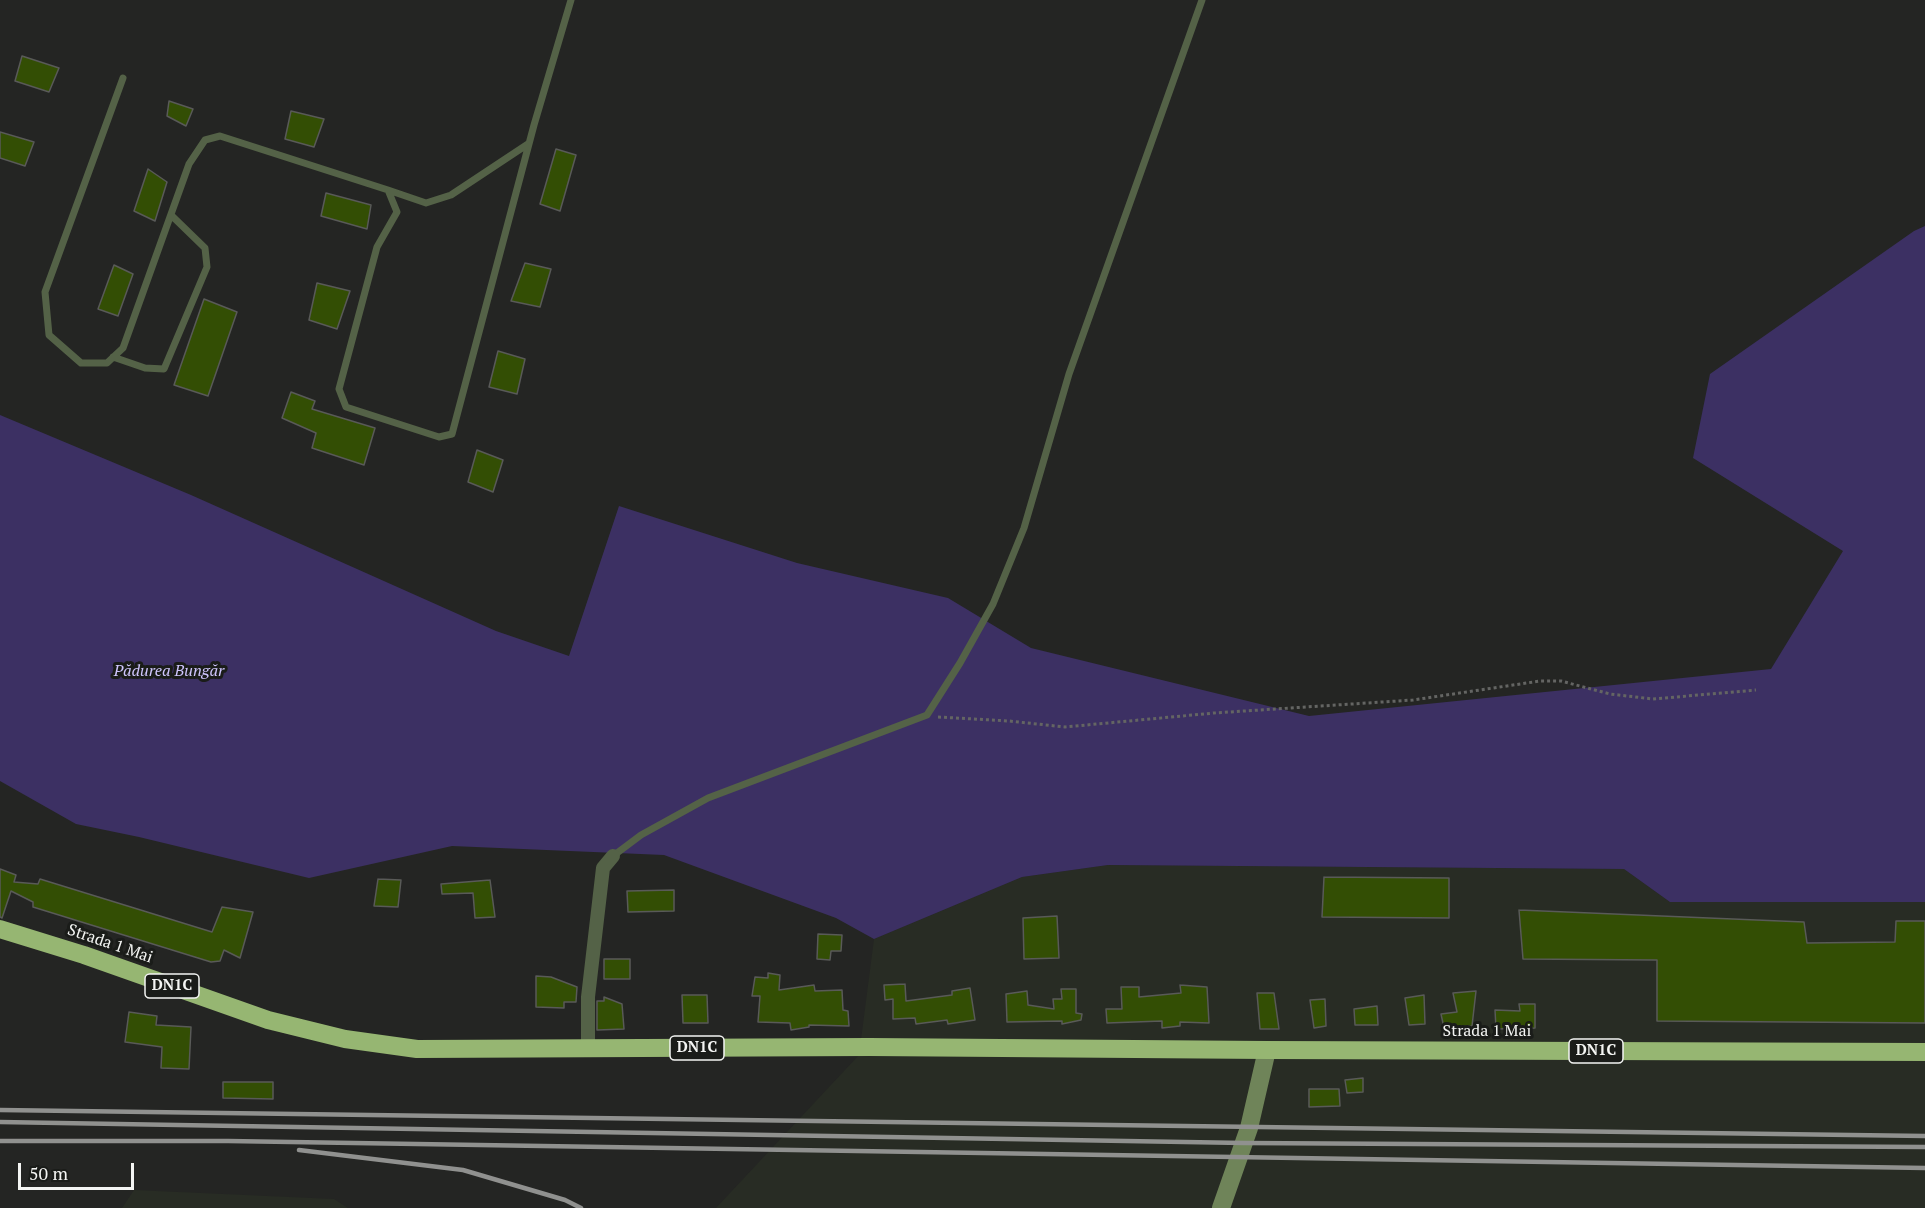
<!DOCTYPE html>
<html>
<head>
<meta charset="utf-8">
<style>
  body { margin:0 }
  #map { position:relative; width:1925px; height:1208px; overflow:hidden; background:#242523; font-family:"PT Serif",serif }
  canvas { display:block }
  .scale { position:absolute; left:18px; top:1163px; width:116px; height:27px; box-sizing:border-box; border:3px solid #f4f5f3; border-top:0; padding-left:8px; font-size:18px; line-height:21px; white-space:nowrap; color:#f4f5f3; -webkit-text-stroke:4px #1a1c19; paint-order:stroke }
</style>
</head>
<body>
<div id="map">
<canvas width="1925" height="1208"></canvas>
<div class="scale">50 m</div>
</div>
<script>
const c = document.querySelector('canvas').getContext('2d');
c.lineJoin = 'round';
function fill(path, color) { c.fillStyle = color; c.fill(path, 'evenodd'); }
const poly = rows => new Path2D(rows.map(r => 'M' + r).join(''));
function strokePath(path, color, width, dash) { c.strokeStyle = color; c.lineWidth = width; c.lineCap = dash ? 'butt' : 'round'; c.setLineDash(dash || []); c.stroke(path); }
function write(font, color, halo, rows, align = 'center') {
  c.font = font + ' "PT Serif",serif'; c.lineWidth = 6; c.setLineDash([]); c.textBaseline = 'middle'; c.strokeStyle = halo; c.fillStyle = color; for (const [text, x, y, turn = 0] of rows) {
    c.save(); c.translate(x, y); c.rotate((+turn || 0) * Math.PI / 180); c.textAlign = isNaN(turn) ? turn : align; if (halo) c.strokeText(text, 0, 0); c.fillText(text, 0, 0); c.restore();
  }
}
fill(poly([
  [1108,865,1624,869,1670,902,1925,902,1925,1208,716,1208,859,1055,874,939,1022,877],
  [134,1190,334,1199,348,1208,122,1208]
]), '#282c24');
fill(poly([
  [1925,226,1925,902,1670,902,1624,869,1108,865,1022,877,874,939,836,918,664,855,452,846,309,878,139,837,76,824,0,781,0,415,191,495,496,631,569,656,619,506,797,563,948,598,1031,648,1309,716,1771,669,1843,551,1693,458,1710,374,1914,231]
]), '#3c3063');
const building = poly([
  [22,56,59,68,49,92,15,81,22,56],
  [169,101,193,109,186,126,167,116,169,101],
  [291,111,324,119,314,147,285,139,291,111],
  [0,132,34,142,25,166,0,158,0,132],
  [556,149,576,155,560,211,540,204,556,149],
  [148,169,167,182,155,221,134,211,148,169],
  [326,193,371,205,367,229,321,216,326,193],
  [525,263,551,269,540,307,511,301,525,263],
  [114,265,133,274,118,316,98,309,114,265],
  [317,283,350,291,337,329,309,320,317,283],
  [204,299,237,312,208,396,174,385,204,299],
  [498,351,525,359,517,394,489,387,498,351],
  [291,392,315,401,312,409,375,428,364,465,312,448,316,433,282,418,291,392],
  [477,450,503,460,493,492,468,482,477,450],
  [0,869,16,875,14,882,38,884,40,879,212,932,222,907,253,912,240,958,224,950,220,961,211,962,33,907,33,902,11,891,2,918,0,917,0,869],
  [1324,877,1449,878,1449,918,1322,917,1324,877],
  [378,879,401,880,398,907,374,906,378,879],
  [490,880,495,917,475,918,473,893,442,894,441,884,490,880],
  [674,890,674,911,628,912,627,891,674,890],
  [1519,910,1804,922,1807,943,1895,942,1896,921,1925,921,1925,1023,1657,1021,1657,960,1523,959,1519,910],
  [1057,916,1059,958,1024,959,1023,918,1057,916],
  [818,934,842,935,841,951,831,951,830,960,817,959,818,934],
  [604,959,630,959,630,979,604,979,604,959],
  [768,973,780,975,779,990,814,985,815,991,842,990,843,1010,848,1011,849,1026,809,1025,809,1027,791,1030,790,1023,758,1022,760,996,752,996,755,977,768,978,768,973],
  [536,976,551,977,577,987,576,1002,564,1002,564,1008,536,1007,536,976],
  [905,984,906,1001,952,995,952,991,970,988,975,1020,948,1024,947,1020,916,1024,915,1018,893,1019,893,999,885,1000,884,985,905,984],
  [1180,985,1207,987,1209,1023,1180,1022,1180,1026,1162,1028,1162,1021,1107,1023,1106,1009,1122,1009,1121,987,1139,987,1139,997,1181,993,1180,985],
  [1061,989,1076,989,1076,1013,1082,1014,1081,1020,1062,1024,1062,1021,1007,1022,1006,994,1027,991,1028,1005,1054,1009,1053,999,1062,999,1061,989],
  [1476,991,1472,1026,1444,1028,1441,1014,1457,1012,1453,993,1476,991],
  [1257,993,1274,993,1279,1029,1260,1029,1257,993],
  [682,995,707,995,708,1023,683,1023,682,995],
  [1424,995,1425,1024,1409,1025,1405,998,1424,995],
  [604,997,622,1004,624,1029,597,1030,597,1001,604,1001,604,997],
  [1325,999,1326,1026,1314,1028,1310,1000,1325,999],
  [1519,1004,1535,1004,1535,1028,1496,1029,1495,1010,1520,1011,1519,1004],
  [1377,1006,1378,1025,1355,1025,1354,1009,1377,1006],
  [129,1012,157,1016,156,1025,191,1027,189,1069,161,1068,162,1047,125,1042,129,1012],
  [1363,1078,1363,1092,1347,1093,1345,1080,1363,1078],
  [223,1082,273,1082,273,1099,223,1098,223,1082],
  [1309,1089,1339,1089,1340,1106,1309,1107,1309,1089]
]);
fill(building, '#334e04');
strokePath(building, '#595a58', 1.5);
strokePath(poly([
  [938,717,1009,721,1065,727,1214,713,1413,700,1540,681,1561,681,1610,694,1653,699,1756,690]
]), '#646563', 3, [3, 3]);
strokePath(poly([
  [123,78,45,292,49,335,81,363,107,363,123,348,189,164,205,140,220,136,388,190,397,212,377,247,339,389,346,407,439,437,452,434,534,125,571,0],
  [388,190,426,203,451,195,528,144],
  [113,357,145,368,164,369,207,267,205,248,171,215],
  [613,856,641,835,708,798,927,715,960,663,993,604,1024,528,1069,374,1202,0]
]), '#546247', 7);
strokePath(poly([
  [588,1049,588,997,603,868,613,856]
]), '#546247', 14);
strokePath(poly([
  [1221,1208,1249,1128,1267,1050]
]), '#6f8459', 18);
strokePath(poly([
  [0,929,84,955,268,1020,345,1039,417,1049,869,1047,1267,1050,1925,1052]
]), '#96b672', 18);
strokePath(poly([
  [0,1110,1925,1136],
  [0,1122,1244,1143,1925,1147],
  [0,1141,228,1141,1925,1168],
  [299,1150,463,1170,565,1200,581,1208]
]), '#90918f', 4.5);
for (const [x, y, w] of [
  [172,986,54],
  [697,1048,54],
  [1596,1051,54]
]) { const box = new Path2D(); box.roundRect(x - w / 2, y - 12, w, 24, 4.5); c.fillStyle = '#1a1c19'; c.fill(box); strokePath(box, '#f4f5f3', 1.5); }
write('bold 15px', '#f4f5f3', null, [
  ["DN1C",172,986],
  ["DN1C",697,1048],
  ["DN1C",1596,1051]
]);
write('italic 16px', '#cfc5fd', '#1a1c19', [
  ["Pădurea Bungăr",169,671]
]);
write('16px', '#f4f5f3', '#1a1c19', [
  ["Strada 1 Mai",110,944,19],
  ["Strada 1 Mai",1487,1031]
]);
</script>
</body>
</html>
